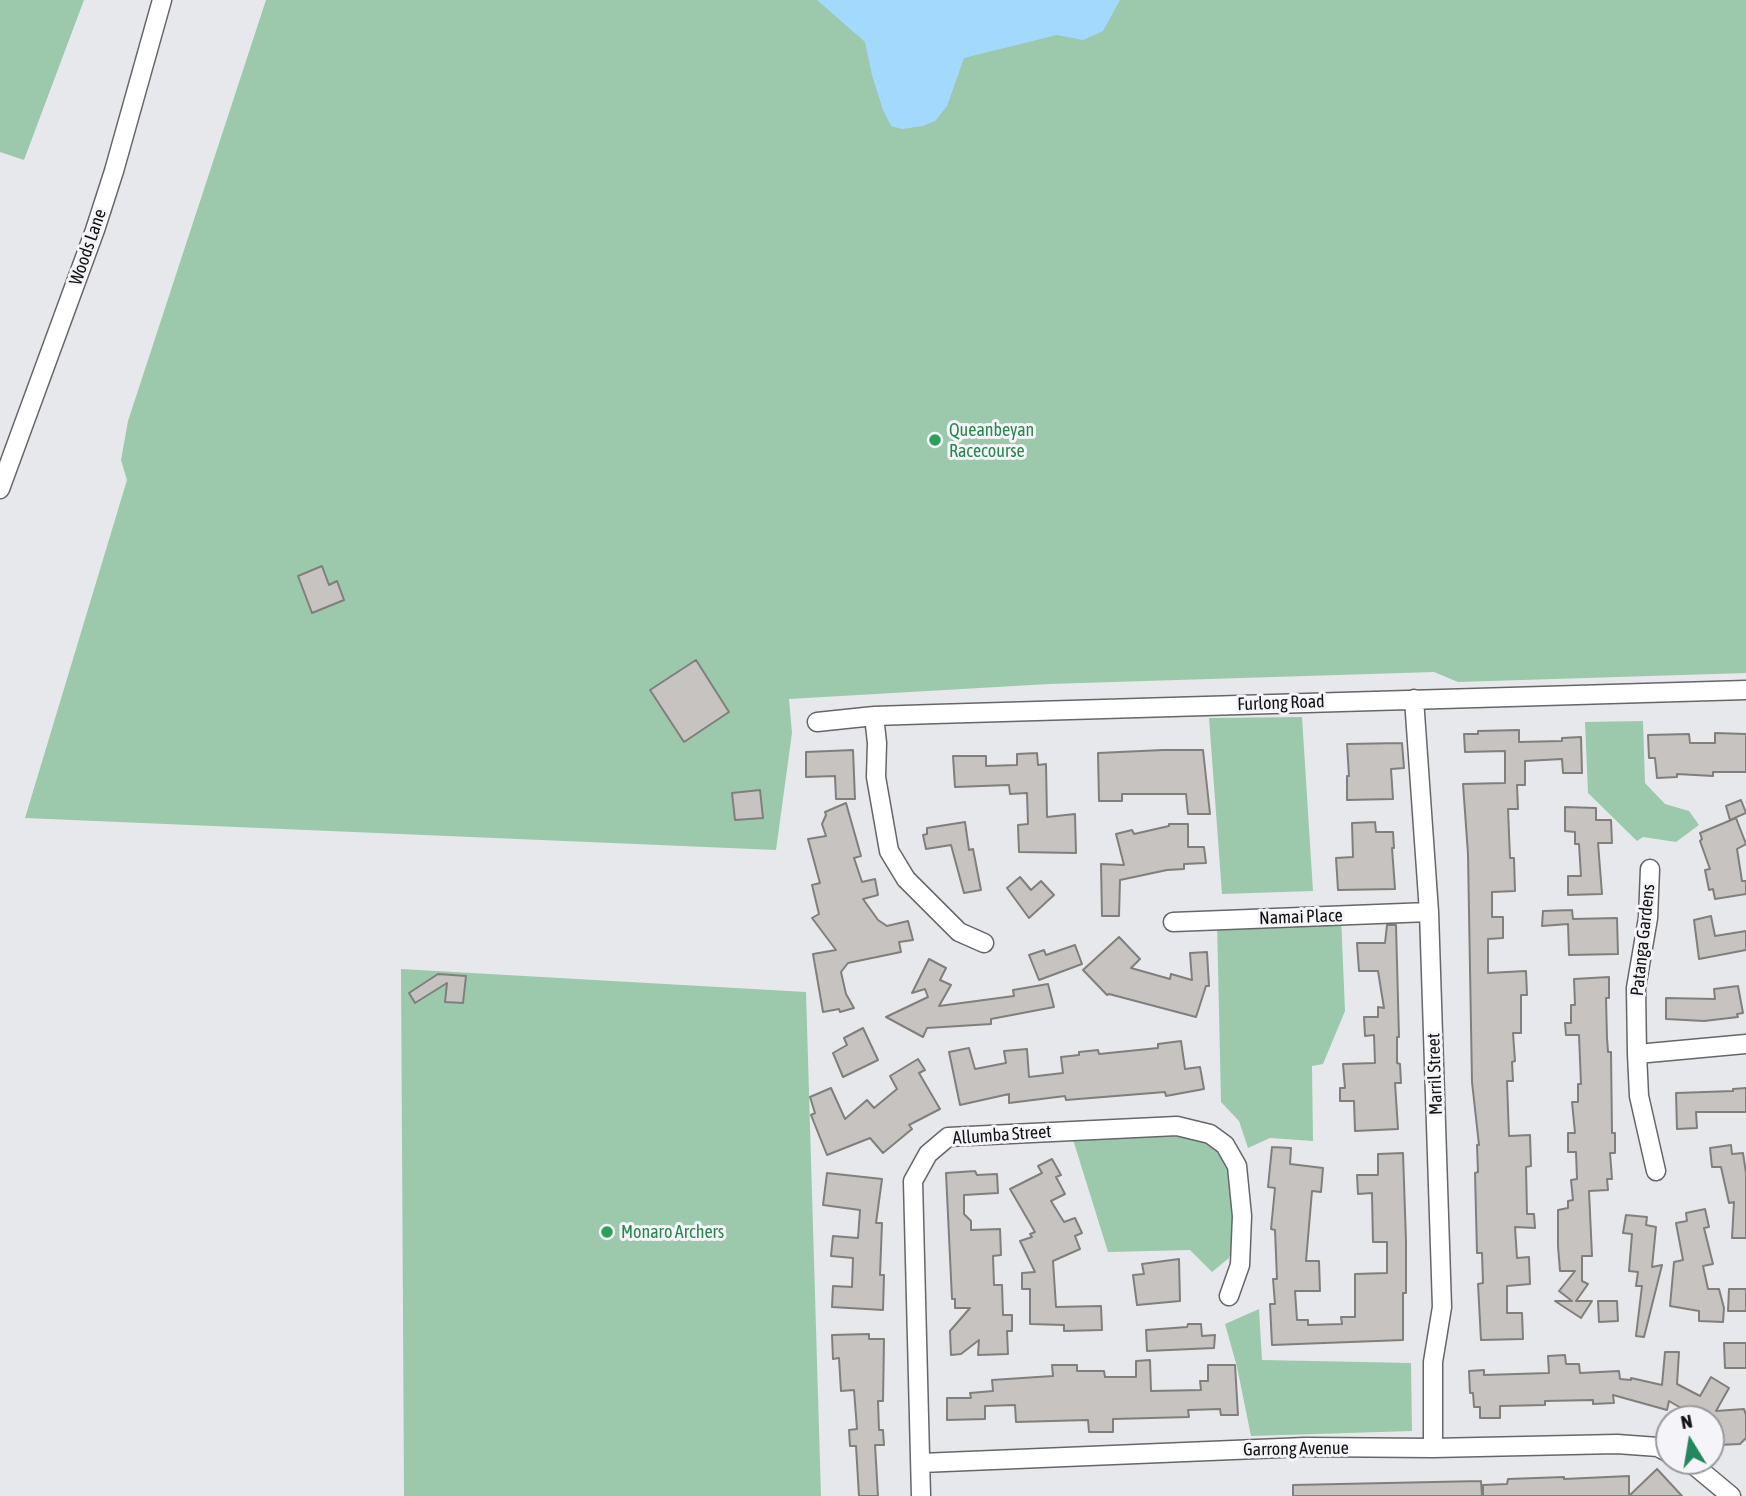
<!DOCTYPE html>
<html>
<head>
<meta charset="utf-8">
<style>
  body { margin:0 }
  #map { position:relative; width:1746px; height:1496px; overflow:hidden; background:#e7e8eb; font-family:"Asap Condensed",sans-serif }
  canvas { display:block }
  .north { position:absolute; left:1655px; top:1405px; width:70px; height:70px; box-sizing:border-box; background:#f5f5f9; border:2px solid #9b9b9d; border-radius:50%; rotate:349deg; font-size:19px; font-weight:700; line-height:28px; text-align:center; color:#131314 }
  .north::after { content:''; display:block; margin:auto; width:24px; height:32px; background:#258760; clip-path:polygon(50% 0,100% 100%,50% 72%,0 100%) }
</style>
</head>
<body>
<div id="map">
<canvas width="1746" height="1496"></canvas>
<div class="north">N</div>
</div>
<script>
const c = document.querySelector('canvas').getContext('2d');
c.lineJoin = 'round';
function fill(path, color) { c.fillStyle = color; c.fill(path, 'evenodd'); }
const poly = rows => new Path2D(rows.map(r => 'M' + r).join(''));
function strokePath(path, color, width, dash) { c.strokeStyle = color; c.lineWidth = width; c.lineCap = dash ? 'butt' : 'round'; c.setLineDash(dash || []); c.stroke(path); }
function write(font, color, halo, rows, align = 'center') {
  c.font = font + ' "Asap Condensed",sans-serif'; c.lineWidth = 6; c.setLineDash([]); c.textBaseline = 'middle'; c.strokeStyle = halo; c.fillStyle = color; for (const [text, x, y, turn = 0] of rows) {
    c.save(); c.translate(x, y); c.rotate((+turn || 0) * Math.PI / 180); c.textAlign = isNaN(turn) ? turn : align; if (halo) c.strokeText(text, 0, 0); c.fillText(text, 0, 0); c.restore();
  }
}
fill(poly([
  [0,0,84,0,24,160,0,152],
  [266,0,1746,0,1746,673,1458,682,1434,672,1049,684,789,699,792,733,776,850,25,818,127,480,121,460,128,421],
  [1302,717,1313,891,1222,894,1209,718],
  [1643,721,1645,783,1665,804,1689,811,1699,825,1676,842,1643,837,1637,841,1588,793,1585,722],
  [1341,916,1345,1011,1323,1064,1312,1066,1313,1141,1270,1138,1248,1148,1239,1121,1221,1102,1217,922],
  [401,969,806,992,821,1496,404,1496],
  [1071,1133,1184,1134,1199,1136,1221,1152,1232,1180,1234,1241,1229,1258,1212,1272,1190,1250,1108,1252],
  [1259,1309,1262,1360,1411,1363,1412,1431,1251,1436,1237,1367,1225,1324]
]), '#9cc9ab');
fill(poly([
  [817,0,1120,0,1103,31,1083,40,1057,35,964,58,947,106,935,121,923,126,902,129,891,126,883,110,872,75,865,42]
]), '#a4d9fe');
const building = poly([
  [322,566,329,585,337,581,344,600,312,613,298,576,322,566],
  [696,660,729,712,684,742,650,690,696,660],
  [1519,730,1519,742,1562,741,1562,738,1581,737,1582,773,1563,773,1562,759,1525,761,1525,785,1517,785,1518,809,1508,809,1510,858,1514,858,1515,891,1492,892,1492,917,1503,917,1503,938,1488,939,1488,973,1526,971,1527,995,1521,995,1521,1033,1513,1033,1515,1061,1512,1062,1513,1081,1507,1081,1509,1136,1530,1135,1531,1166,1526,1167,1527,1214,1534,1214,1535,1228,1515,1227,1517,1258,1529,1257,1530,1284,1507,1286,1507,1313,1522,1313,1523,1339,1481,1340,1478,1284,1483,1283,1482,1253,1477,1253,1475,1173,1478,1172,1477,1145,1479,1145,1472,1082,1468,854,1463,784,1505,783,1505,751,1465,752,1464,734,1478,734,1478,731,1519,730],
  [1715,733,1746,734,1746,772,1713,772,1713,776,1677,774,1677,777,1657,778,1655,758,1649,758,1648,735,1689,734,1690,743,1715,743,1715,733],
  [1402,743,1404,768,1391,769,1393,799,1347,800,1347,776,1349,776,1347,744,1402,743],
  [853,750,855,799,836,799,835,776,806,777,806,752,853,750],
  [1163,750,1203,750,1210,814,1188,814,1186,794,1122,794,1122,801,1099,801,1098,753,1163,750],
  [1037,753,1038,765,1046,764,1047,817,1075,814,1076,853,1019,852,1018,825,1028,824,1027,793,1010,794,1009,785,955,787,953,756,986,756,986,766,1017,765,1017,754,1037,753],
  [760,790,763,818,735,820,732,793,760,790],
  [1741,800,1746,813,1730,820,1726,806,1741,800],
  [846,803,861,856,854,858,862,882,875,879,878,895,863,899,878,920,887,926,908,921,913,940,899,942,901,952,848,963,841,972,846,994,854,1008,840,1012,839,1009,823,1012,813,954,836,950,812,918,819,914,812,885,820,883,808,839,826,836,822,824,826,815,825,812,846,803],
  [1565,807,1596,808,1596,820,1611,820,1612,843,1598,843,1602,894,1568,895,1568,876,1581,876,1579,844,1575,844,1575,832,1565,831,1565,807],
  [1736,818,1746,844,1737,849,1742,881,1746,881,1746,894,1715,899,1713,889,1709,890,1705,870,1710,869,1700,841,1702,839,1700,833,1736,818],
  [965,822,969,850,973,849,981,890,964,893,951,845,926,849,923,835,927,834,927,828,965,822],
  [1375,822,1376,832,1393,832,1394,848,1392,848,1395,889,1338,890,1336,858,1353,857,1352,823,1375,822],
  [1169,824,1188,824,1188,847,1204,847,1206,863,1184,864,1184,869,1167,870,1120,880,1119,916,1102,916,1101,864,1124,865,1116,834,1132,830,1134,834,1169,826,1169,824],
  [1020,877,1031,890,1041,881,1054,895,1029,918,1007,888,1020,877],
  [1572,910,1573,919,1617,918,1618,954,1569,955,1568,924,1542,926,1543,911,1572,910],
  [1711,916,1715,936,1746,931,1746,950,1699,959,1694,920,1711,916],
  [1387,925,1396,925,1399,1037,1397,1037,1397,1063,1400,1064,1401,1083,1395,1083,1398,1129,1355,1131,1354,1101,1340,1101,1340,1088,1345,1088,1343,1064,1375,1063,1374,1035,1365,1036,1364,1017,1378,1017,1378,1007,1384,1008,1378,971,1359,971,1357,943,1385,943,1387,925],
  [1119,937,1140,959,1131,968,1170,979,1171,974,1192,980,1190,953,1207,952,1209,986,1206,986,1196,1017,1109,994,1107,995,1083,970,1119,937],
  [1075,945,1082,964,1039,980,1029,955,1044,950,1046,955,1075,945],
  [929,959,946,968,940,980,951,985,939,1006,1014,996,1013,990,1048,984,1054,1007,991,1019,991,1024,927,1028,923,1037,886,1017,928,997,925,989,912,993,929,959],
  [438,974,466,976,463,1003,445,1002,447,983,415,1003,409,993,438,974],
  [1609,977,1609,998,1606,998,1607,1038,1608,1052,1611,1052,1612,1133,1615,1133,1615,1153,1610,1153,1612,1179,1607,1179,1608,1190,1589,1191,1592,1256,1582,1256,1582,1281,1588,1284,1576,1301,1592,1301,1581,1318,1555,1301,1572,1301,1559,1291,1575,1271,1560,1271,1558,1246,1558,1210,1568,1208,1568,1201,1573,1200,1571,1180,1577,1179,1576,1152,1568,1152,1568,1133,1575,1133,1572,1102,1578,1102,1578,1084,1581,1084,1579,1035,1566,1035,1565,1023,1571,1023,1571,1005,1575,1005,1574,979,1609,977],
  [1738,986,1743,1013,1737,1014,1738,1017,1704,1021,1666,1019,1666,998,1715,999,1714,989,1738,986],
  [863,1028,878,1060,843,1077,833,1053,847,1045,844,1038,863,1028],
  [1181,1041,1185,1069,1200,1067,1204,1089,1166,1096,1165,1092,1066,1100,1065,1096,1009,1103,1009,1094,960,1105,949,1052,969,1048,975,1069,1006,1063,1004,1051,1027,1049,1029,1077,1063,1073,1061,1057,1079,1055,1079,1052,1098,1050,1099,1054,1158,1048,1158,1044,1181,1041],
  [918,1059,925,1070,919,1073,940,1109,909,1125,912,1129,883,1153,870,1138,827,1155,811,1115,815,1113,810,1097,831,1088,845,1119,867,1100,874,1108,897,1089,890,1076,918,1059],
  [1746,1088,1746,1112,1696,1112,1697,1128,1677,1129,1676,1093,1733,1091,1733,1089,1746,1088],
  [1731,1145,1732,1154,1743,1153,1746,1173,1746,1238,1732,1238,1734,1202,1729,1203,1721,1167,1712,1167,1710,1148,1731,1145],
  [1272,1147,1291,1148,1290,1164,1323,1168,1321,1192,1312,1191,1306,1261,1319,1261,1320,1291,1295,1291,1297,1320,1308,1320,1308,1325,1342,1324,1341,1317,1355,1317,1355,1274,1387,1273,1387,1242,1373,1242,1372,1193,1358,1194,1357,1175,1378,1175,1378,1154,1403,1153,1406,1241,1406,1293,1403,1293,1403,1340,1272,1345,1270,1304,1275,1304,1273,1279,1277,1279,1275,1230,1271,1229,1275,1188,1268,1187,1272,1147],
  [1052,1159,1061,1175,1056,1177,1065,1194,1051,1201,1064,1222,1075,1218,1082,1233,1075,1236,1080,1249,1053,1261,1056,1307,1101,1306,1102,1330,1064,1331,1064,1325,1030,1324,1030,1289,1022,1289,1022,1273,1035,1272,1020,1241,1032,1237,1030,1234,1035,1232,1010,1189,1042,1173,1038,1166,1052,1159],
  [975,1171,977,1175,997,1174,998,1193,964,1195,964,1214,971,1221,971,1230,1000,1229,1001,1255,993,1256,994,1285,1002,1285,1003,1315,1012,1315,1012,1331,1007,1331,1008,1354,978,1355,979,1340,961,1354,951,1355,950,1331,970,1308,955,1308,955,1299,952,1299,946,1173,975,1171],
  [827,1173,882,1179,876,1223,882,1223,880,1275,884,1275,883,1310,832,1307,833,1286,852,1287,853,1258,831,1256,833,1236,858,1238,860,1210,823,1205,827,1173],
  [1705,1209,1709,1227,1704,1228,1713,1264,1703,1266,1708,1289,1719,1289,1724,1308,1723,1322,1699,1321,1699,1311,1670,1306,1674,1262,1683,1260,1676,1223,1687,1221,1686,1213,1705,1209],
  [1626,1215,1647,1217,1646,1225,1656,1227,1652,1267,1662,1265,1644,1337,1636,1336,1642,1286,1636,1286,1638,1272,1629,1271,1632,1234,1623,1233,1626,1215],
  [1179,1259,1180,1301,1137,1305,1133,1275,1144,1274,1142,1264,1179,1259],
  [1729,1289,1746,1289,1746,1311,1728,1311,1729,1289],
  [1598,1301,1617,1301,1618,1321,1599,1322,1598,1301],
  [1188,1324,1201,1324,1202,1336,1215,1335,1214,1348,1147,1351,1146,1330,1187,1327,1188,1324],
  [869,1334,869,1339,884,1339,883,1401,878,1401,879,1430,883,1430,884,1445,875,1445,878,1496,859,1496,856,1446,850,1446,849,1430,857,1429,854,1390,841,1391,839,1358,833,1359,832,1335,869,1334],
  [1724,1343,1746,1343,1746,1368,1725,1368,1724,1343],
  [1665,1352,1679,1352,1677,1384,1700,1396,1711,1377,1729,1388,1716,1411,1744,1409,1746,1415,1746,1438,1740,1444,1719,1445,1711,1439,1711,1419,1700,1419,1669,1401,1667,1410,1613,1395,1614,1403,1593,1404,1593,1400,1545,1401,1545,1405,1500,1406,1500,1418,1480,1418,1480,1407,1474,1407,1473,1393,1470,1393,1469,1371,1484,1370,1484,1375,1549,1373,1548,1356,1565,1355,1566,1364,1579,1364,1580,1373,1619,1371,1620,1379,1631,1380,1631,1378,1662,1385,1665,1352],
  [1150,1360,1151,1391,1201,1390,1200,1381,1208,1381,1208,1365,1235,1365,1238,1415,1221,1415,1220,1409,1188,1410,1189,1417,1113,1419,1113,1432,1089,1432,1088,1420,1016,1422,1015,1405,985,1406,985,1419,947,1420,947,1398,971,1398,970,1393,993,1391,992,1380,1053,1376,1052,1365,1077,1365,1077,1371,1104,1371,1105,1377,1136,1377,1136,1361,1150,1360],
  [1657,1469,1682,1496,1483,1496,1483,1485,1507,1484,1508,1479,1564,1477,1564,1479,1629,1476,1629,1496,1657,1469],
  [1481,1481,1482,1496,1293,1496,1293,1485,1481,1481]
]);
fill(building, '#c6c3c1');
strokePath(building, '#817f7c', 2);
const street = poly([
  [0,489,95,230,114,171,162,0],
  [1414,699,1429,912,1442,1307,1433,1362,1433,1448],
  [874,716,877,743,876,777,889,851,906,879,959,932,984,943],
  [817,722,874,716,935,714,1746,690],
  [1650,869,1648,918,1636,988,1637,1054,1746,1044],
  [1173,922,1429,912],
  [1637,1054,1639,1096,1656,1171],
  [1685,1461,1695,1466,1731,1496],
  [921,1463,1305,1447,1433,1448,1617,1444,1658,1447,1669,1453],
  [921,1496,913,1181,928,1154,948,1137,1177,1126,1210,1134,1225,1145,1237,1166,1242,1216,1240,1265,1229,1296]
]);
strokePath(street, '#666669', 21);
strokePath(street, '#fff', 18);
for (const [x, y, r, color] of [
  [935,440,7,"#2e9e5b"],
  [607,1232,7,"#2e9e5b"]
]) { const dot = new Path2D(); dot.arc(x, y, r, 0, 2 * Math.PI); c.fillStyle = color; c.fill(dot); strokePath(dot, '#f5f5f9', 2.5); }
write('18px', '#131314', '#f5f5f9', [
  ["Woods Lane",88,247,-71],
  ["Furlong Road",1281,703,-2],
  ["Namai Place",1301,917,-2],
  ["Patanga Gardens",1643,940,-84],
  ["Marril Street",1435,1074,-92],
  ["Allumba Street",1002,1135,-4],
  ["Garrong Avenue",1296,1449,-1]
]);
write('18px', '#27864d', '#f5f5f9', [
  ["Queanbeyan",949,430],
  ["Racecourse",949,451],
  ["Monaro Archers",621,1232]
], 'left');
</script>
</body>
</html>
